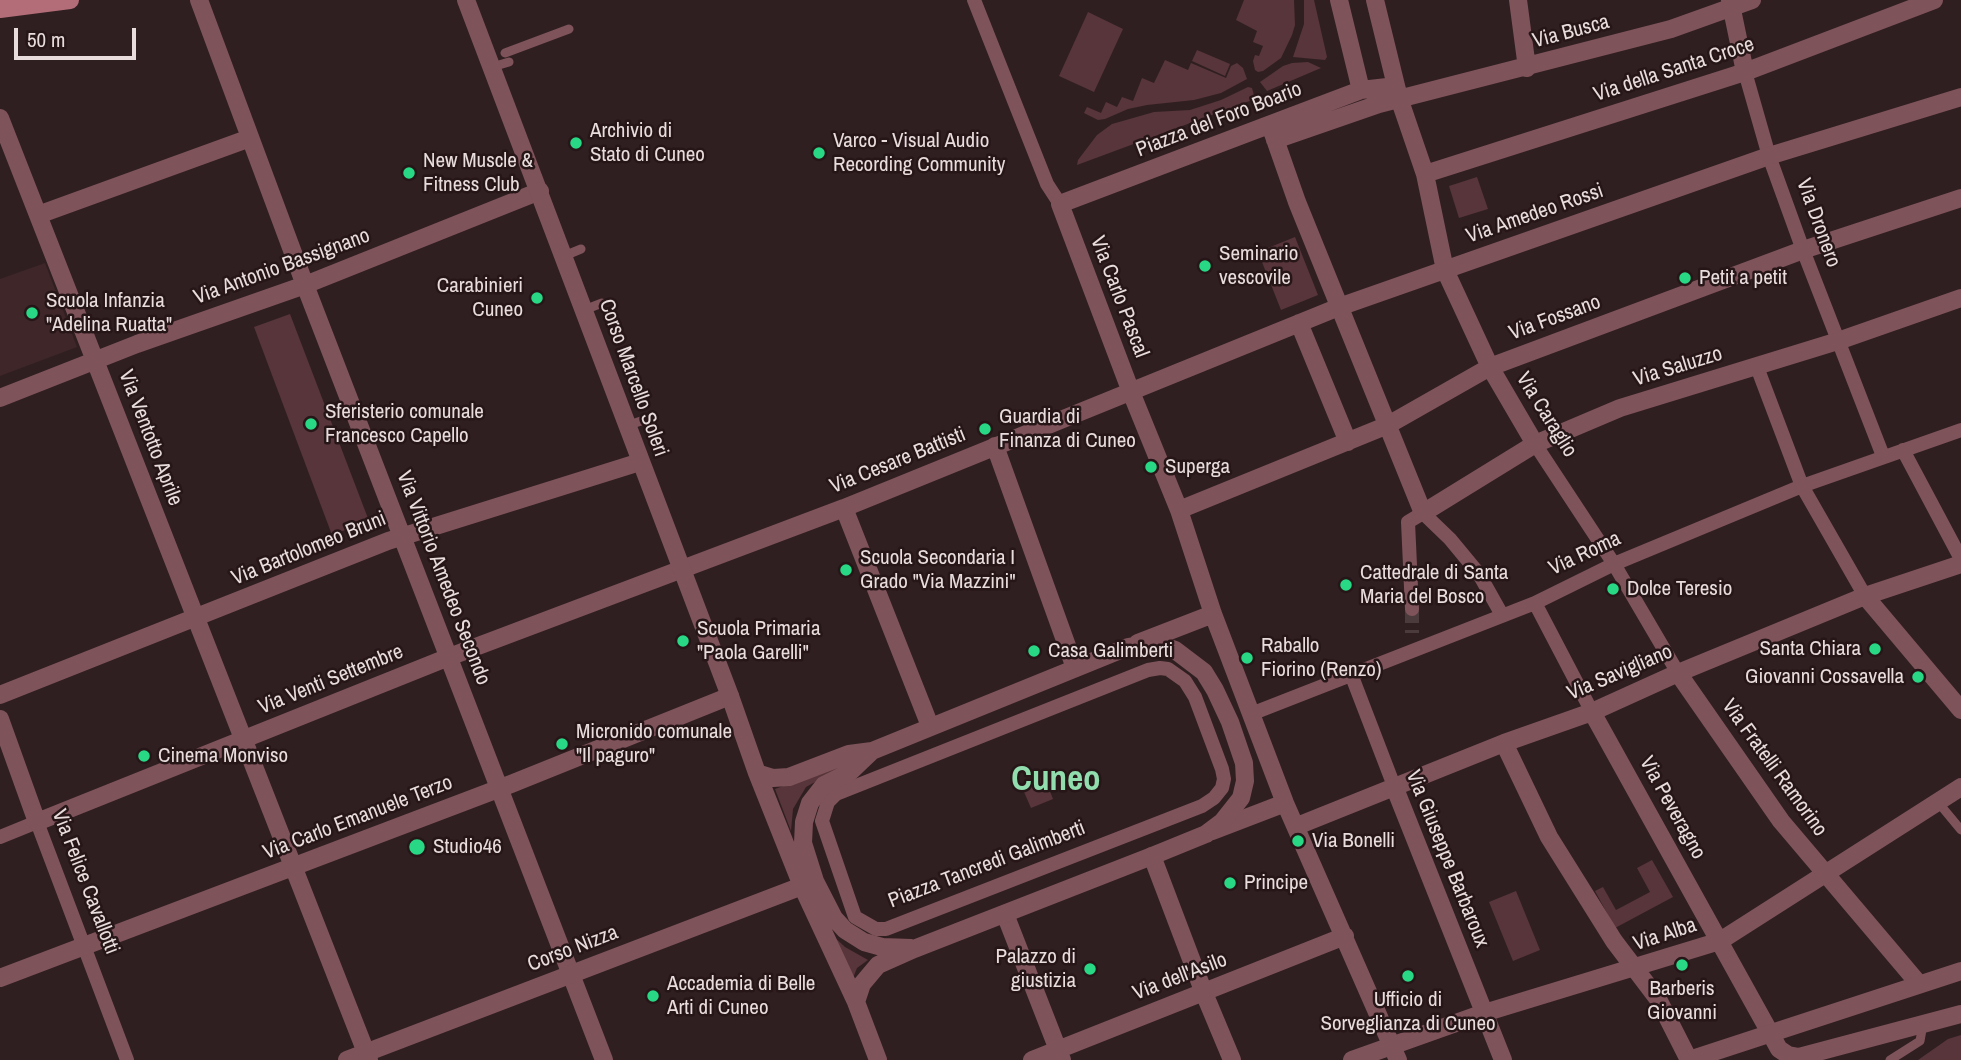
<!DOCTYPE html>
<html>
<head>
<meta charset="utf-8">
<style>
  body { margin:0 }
  #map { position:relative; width:1961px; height:1060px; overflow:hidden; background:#301f21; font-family:"Archivo Narrow",sans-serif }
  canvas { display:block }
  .scale { position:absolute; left:14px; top:28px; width:122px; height:32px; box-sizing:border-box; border:4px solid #e8dcdd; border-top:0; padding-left:9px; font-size:21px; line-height:24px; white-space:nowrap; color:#e8dcdd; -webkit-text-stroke:5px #261618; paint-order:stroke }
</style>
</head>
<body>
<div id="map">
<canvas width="1961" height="1060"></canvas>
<div class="scale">50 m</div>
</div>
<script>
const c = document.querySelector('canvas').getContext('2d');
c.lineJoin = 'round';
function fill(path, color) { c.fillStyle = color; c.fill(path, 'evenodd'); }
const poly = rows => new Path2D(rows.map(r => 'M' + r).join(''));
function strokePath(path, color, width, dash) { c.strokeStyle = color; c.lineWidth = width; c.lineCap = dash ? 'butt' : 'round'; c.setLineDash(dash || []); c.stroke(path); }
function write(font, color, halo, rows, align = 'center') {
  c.font = font + ' "Archivo Narrow",sans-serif'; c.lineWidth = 5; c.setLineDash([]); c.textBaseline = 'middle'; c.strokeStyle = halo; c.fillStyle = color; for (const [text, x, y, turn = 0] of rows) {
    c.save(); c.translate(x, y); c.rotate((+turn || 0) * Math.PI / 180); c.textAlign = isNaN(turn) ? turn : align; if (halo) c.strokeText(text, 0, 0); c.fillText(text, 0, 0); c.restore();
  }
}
fill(poly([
  [45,263,77,347,0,376,0,279]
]), '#3e2629');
fill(poly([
  [1244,0,1294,0,1295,25,1292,35,1281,58,1263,71,1258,72,1255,70,1253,61,1255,55,1259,56,1263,46,1253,42,1257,31,1236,20],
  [1304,0,1314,0,1327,57,1325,60,1293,57,1304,24],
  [1088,12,1123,29,1094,92,1059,76],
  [1197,50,1230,64,1225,76,1192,61],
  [1165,60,1188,70,1191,63,1226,78,1231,66,1237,63,1243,68,1247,79,1221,93,1194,100,1147,105,1128,109,1105,119,1098,120,1084,113,1087,107,1101,113,1106,102,1117,107,1122,97,1133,101,1142,78,1154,83],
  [1308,62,1321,68,1267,91,1260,82,1283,66,1292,63],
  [1248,87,1252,88,1255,99,1077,165,1078,160,1097,135,1112,124,1154,112,1190,110,1221,100],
  [1477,177,1488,209,1459,218,1449,186],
  [1295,237,1318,295,1281,310,1258,252],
  [290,314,369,521,332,535,254,327],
  [843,764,844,766,806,787,793,809,791,831,775,789],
  [1044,776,1053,799,1031,808,1021,785],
  [1652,860,1673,897,1615,928,1595,891,1603,887,1616,910,1650,892,1637,868],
  [1516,891,1540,950,1513,961,1489,902],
  [830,933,845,947,868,960,857,968,851,983],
  [1961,1035,1961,1060,1918,1060,1948,1039]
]), '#57353a');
strokePath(poly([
  [1412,609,1412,633]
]), '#4c3b3d', 14, [14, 7]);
strokePath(poly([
  [505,53,569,29],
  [492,67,509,62],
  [564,256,581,249],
  [584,310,602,303],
  [626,426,647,419],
  [1937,801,1961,830],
  [1890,1060,1920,1041,1923,1024]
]), '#7f535a', 9);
strokePath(poly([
  [974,0,1047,184,1060,204],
  [1745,72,1769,156,1803,250,1883,456],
  [1757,367,1802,486,1865,596],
  [1535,444,1614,564,1678,673],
  [1903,450,1961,559],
  [1535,603,1592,712],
  [1412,609,1408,522,1423,513,1450,539,1479,574,1502,615],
  [1160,668,1168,669,1185,681,1195,697,1222,769,1224,779,1222,788,1214,798,1202,806,886,929,876,929,855,917,822,821,828,802,836,794,1148,670,1160,668],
  [1351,674,1394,786],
  [1251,714,1535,603,1614,564,1802,486,1961,430],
  [0,837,37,822,127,1060]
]), '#7f535a', 14);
strokePath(poly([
  [199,0,305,285,604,1060],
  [1339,0,1361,90],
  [1375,0,1399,98,1425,174,1445,270,1490,367,1535,444],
  [1518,0,1527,68],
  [1730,0,1745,72],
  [1396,86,1361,90,1060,204,1131,392,1179,510,1213,614,1285,803,1398,1060],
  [0,118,369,1060],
  [1270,125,1297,202,1423,513,1535,444,1620,408,1838,341,1961,298],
  [1275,140,1379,104,1671,29,1752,0],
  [1425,174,1745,72,1934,0],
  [38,215,250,138],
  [1299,323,1348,442],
  [0,398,137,344,305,285,540,191],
  [995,446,1075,668],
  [844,508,930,726],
  [1179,510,1388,425,1490,367,1803,250,1961,198],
  [1865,596,1961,710],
  [1138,643,1213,614],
  [1678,673,1781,821,1919,984],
  [0,695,388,541,640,462],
  [1592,712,1779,1049,1788,1055,1799,1057,1961,1014],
  [0,719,37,822,449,657,844,508,1339,307,1769,156,1961,97],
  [1504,743,1549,837,1614,941,1658,999,1689,1060],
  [1394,786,1503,1060],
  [1297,826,1504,743,1592,712,1678,673,1865,596,1961,564],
  [1212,831,1285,803],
  [1152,856,1204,993,1232,1060],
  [1005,914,1062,1060],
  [0,978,511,784,730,696],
  [1032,1060,1345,936],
  [1352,1060,1484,1013,1720,941,1961,787]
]), '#7f535a', 18);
strokePath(poly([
  [466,0,730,696,757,773,802,886,856,1002,878,1060],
  [872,751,850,772,824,785,810,803,804,822,803,843,815,881,834,918,845,930,864,942,882,947,911,948],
  [757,773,773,778,789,777,849,754,872,751,1128,647,1145,644,1158,644,1175,650,1204,672,1215,690,1230,722,1244,763,1245,781,1241,798,1222,822,1206,834,1152,856,914,949,878,965,862,984,856,1002],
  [347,1060,815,881],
  [1689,1060,1961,971]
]), '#7f535a', 18);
strokePath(poly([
  [0,9,70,0]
]), '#b26d78', 18);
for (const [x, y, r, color] of [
  [576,143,7,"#28d885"],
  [819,153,7,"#28d885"],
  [409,173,7,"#28d885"],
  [1205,266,7,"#28d885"],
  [1685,278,7,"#28d885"],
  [537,298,7,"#28d885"],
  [32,313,7,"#28d885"],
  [311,424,7,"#28d885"],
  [985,429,7,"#28d885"],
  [1151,467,7,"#28d885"],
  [846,570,7,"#28d885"],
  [1346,585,7,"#28d885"],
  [1613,589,7,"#28d885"],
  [683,641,7,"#28d885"],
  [1875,649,7,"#28d885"],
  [1034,651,7,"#28d885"],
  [1247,658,7,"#28d885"],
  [1918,677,7,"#28d885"],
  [562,744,7,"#28d885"],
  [144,756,7,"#28d885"],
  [1298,841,7,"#28d885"],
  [417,847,9,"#28d885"],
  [1230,883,7,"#28d885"],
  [1682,965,7,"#28d885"],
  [1090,969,7,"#28d885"],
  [1408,976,7,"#28d885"],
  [653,996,7,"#28d885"]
]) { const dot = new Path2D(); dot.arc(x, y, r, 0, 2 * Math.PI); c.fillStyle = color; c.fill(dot); strokePath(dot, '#261618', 2.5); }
write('21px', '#e8dcdd', '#261618', [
  ["Via Busca",1571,32,-15],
  ["Via della Santa Croce",1674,70,-18],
  ["Piazza del Foro Boario",1219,120,-21],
  ["Via Amedeo Rossi",1535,214,-19],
  ["Via Dronero",1818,223,70],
  ["Via Antonio Bassignano",282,267,-20],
  ["Via Carlo Pascal",1119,297,69],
  ["Via Fossano",1555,318,-20],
  ["Via Saluzzo",1678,367,-17],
  ["Corso Marcello Soleri",633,378,70],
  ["Via Caraglio",1546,415,58],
  ["Via Ventotto Aprile",150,438,69],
  ["Via Cesare Battisti",898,461,-22],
  ["Via Bartolomeo Bruni",309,549,-22],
  ["Via Roma",1585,554,-25],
  ["Via Vittorio Amedeo Secondo",443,578,69],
  ["Via Savigliano",1620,673,-23],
  ["Via Venti Settembre",331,680,-22],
  ["Via Fratelli Ramorino",1774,768,54],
  ["Via Peveragno",1672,808,61],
  ["Via Carlo Emanuele Terzo",358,818,-21],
  ["Via Giuseppe Barbaroux",1447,859,68],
  ["Piazza Tancredi Galimberti",987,865,-21],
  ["Via Felice Cavallotti",85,882,69],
  ["Via Alba",1665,935,-18],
  ["Corso Nizza",573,949,-21],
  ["Via dell'Asilo",1180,977,-21]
]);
write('21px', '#e8dcdd', '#261618', [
  ["Archivio di",590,131],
  ["Stato di Cuneo",590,155],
  ["Varco - Visual Audio",833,141],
  ["Recording Community",833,165],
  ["New Muscle &",423,161],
  ["Fitness Club",423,185],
  ["Seminario",1219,254],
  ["vescovile",1219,278],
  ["Petit a petit",1699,278],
  ["Carabinieri",523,286,"right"],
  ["Cuneo",523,310,"right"],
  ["Scuola Infanzia",46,301],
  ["\"Adelina Ruatta\"",46,325],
  ["Sferisterio comunale",325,412],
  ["Francesco Capello",325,436],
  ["Guardia di",999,417],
  ["Finanza di Cuneo",999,441],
  ["Superga",1165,467],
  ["Scuola Secondaria I",860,558],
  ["Grado \"Via Mazzini\"",860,582],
  ["Cattedrale di Santa",1360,573],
  ["Maria del Bosco",1360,597],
  ["Dolce Teresio",1627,589],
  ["Scuola Primaria",697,629],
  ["\"Paola Garelli\"",697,653],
  ["Raballo",1261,646],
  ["Fiorino (Renzo)",1261,670],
  ["Santa Chiara",1861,649,"right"],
  ["Casa Galimberti",1048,651],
  ["Giovanni Cossavella",1904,677,"right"],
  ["Micronido comunale",576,732],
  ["\"Il paguro\"",576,756],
  ["Cinema Monviso",158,756],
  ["Via Bonelli",1312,841],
  ["Studio46",433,847],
  ["Principe",1244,883],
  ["Palazzo di",1076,957,"right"],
  ["giustizia",1076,981,"right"],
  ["Accademia di Belle",667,984],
  ["Arti di Cuneo",667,1008],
  ["Barberis",1682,989,"center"],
  ["Giovanni",1682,1013,"center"],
  ["Ufficio di",1408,1000,"center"],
  ["Sorveglianza di Cuneo",1408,1024,"center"]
], 'left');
write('bold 35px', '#92ddae', '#261618', [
  ["Cuneo",1056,781]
]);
</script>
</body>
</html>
